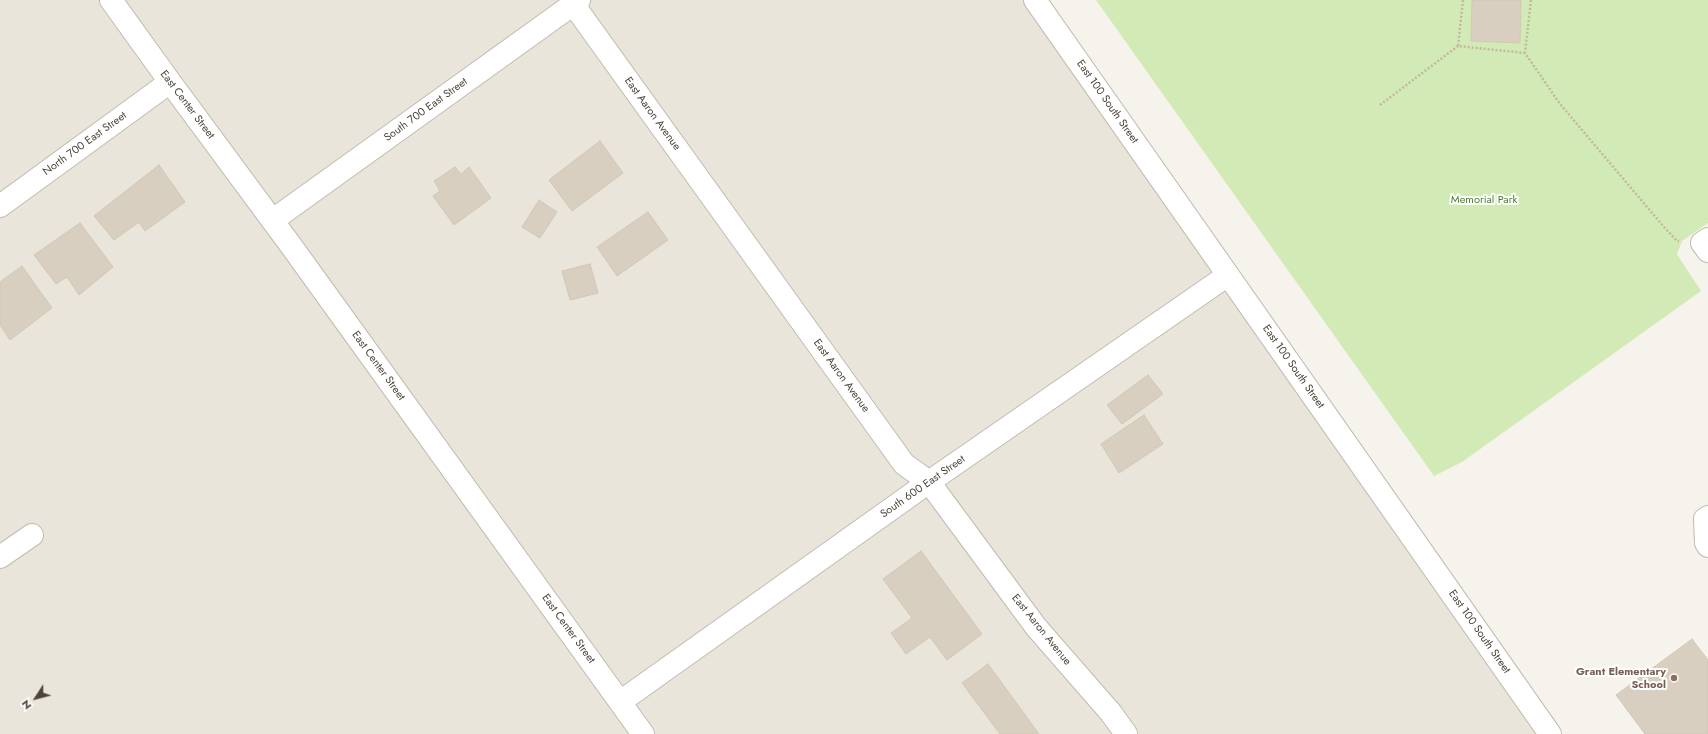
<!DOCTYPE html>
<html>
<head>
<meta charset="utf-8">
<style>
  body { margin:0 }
  #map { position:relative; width:1708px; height:734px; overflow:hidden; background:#f6f3ec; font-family:Jost,sans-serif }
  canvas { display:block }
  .north { position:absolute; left:16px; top:678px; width:40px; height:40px; -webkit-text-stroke:3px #fff; paint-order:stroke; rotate:234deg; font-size:11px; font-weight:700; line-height:16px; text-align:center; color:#4b4439 }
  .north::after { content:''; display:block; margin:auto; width:14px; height:18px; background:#4b4439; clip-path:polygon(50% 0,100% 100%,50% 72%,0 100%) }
</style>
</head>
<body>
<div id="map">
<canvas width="1708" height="734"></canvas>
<div class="north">N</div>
</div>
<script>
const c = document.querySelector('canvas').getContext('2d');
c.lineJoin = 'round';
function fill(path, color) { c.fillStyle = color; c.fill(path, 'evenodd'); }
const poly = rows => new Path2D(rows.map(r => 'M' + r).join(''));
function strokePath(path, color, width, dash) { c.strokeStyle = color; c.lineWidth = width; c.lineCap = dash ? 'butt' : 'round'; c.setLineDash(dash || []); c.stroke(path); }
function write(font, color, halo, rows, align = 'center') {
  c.font = font + ' Jost,sans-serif'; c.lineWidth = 4; c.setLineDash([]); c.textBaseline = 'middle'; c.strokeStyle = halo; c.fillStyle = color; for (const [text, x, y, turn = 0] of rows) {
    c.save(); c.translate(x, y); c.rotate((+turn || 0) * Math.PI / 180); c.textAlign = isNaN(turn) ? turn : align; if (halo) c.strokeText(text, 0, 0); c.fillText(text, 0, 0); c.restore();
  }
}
fill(poly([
  [0,0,1035,0,1552,734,0,734]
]), '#eae5da');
fill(poly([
  [1096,0,1708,0,1708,223,1682,241,1677,254,1701,291,1462,462,1434,476]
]), '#d2eab5');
const building = poly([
  [1472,0,1521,0,1520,43,1471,41,1472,0],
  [600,141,623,173,572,211,549,180,600,141],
  [159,165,185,202,145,231,139,222,114,240,94,216,159,165],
  [455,167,461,174,469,167,491,198,454,225,433,196,440,191,434,181,455,167],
  [539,200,557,212,540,238,522,227,539,200],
  [648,212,668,240,617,276,597,247,648,212],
  [80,223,113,267,79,295,67,277,56,284,34,255,80,223],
  [590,264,598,293,570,300,562,271,590,264],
  [22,266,52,308,10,340,0,325,0,282,22,266],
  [1148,375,1163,394,1122,424,1107,405,1148,375],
  [1144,415,1163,444,1119,473,1101,444,1144,415],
  [921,551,982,634,947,660,930,637,906,654,891,633,912,618,883,579,921,551],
  [1692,639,1708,660,1708,734,1645,734,1616,695,1692,639],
  [988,664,1039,734,1000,734,962,683,988,664]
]);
fill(building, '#d8cfc1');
strokePath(building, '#d3c7b4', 1);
const minor = poly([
  [111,0,170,82,292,247,643,734],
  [1035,0,1550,734],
  [573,4,904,464,929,482,1036,627,1111,713,1126,734],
  [0,206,170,82],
  [273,220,579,0],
  [1708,239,1702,243,1708,251],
  [1708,517,1705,519,1706,543,1708,546],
  [0,557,32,535],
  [620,702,929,482,1228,275]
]);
strokePath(minor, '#c2bbae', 24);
strokePath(poly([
  [1463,0,1458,46,1525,53],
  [1531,0,1525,53,1560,104,1664,227,1677,241,1679,241],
  [1380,105,1458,46]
]), '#c4b79f', 2.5, [2, 2]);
strokePath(minor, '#fff', 22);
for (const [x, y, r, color] of [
  [1674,678,4,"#8d6e63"]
]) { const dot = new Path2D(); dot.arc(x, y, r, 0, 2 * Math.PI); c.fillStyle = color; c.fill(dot); strokePath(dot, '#fff', 1.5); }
write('11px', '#4b4439', '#fff', [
  ["East 100 South Street",1107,102,55],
  ["East Center Street",187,105,53],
  ["South 700 East Street",426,110,-36],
  ["East Aaron Avenue",652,114,54],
  ["North 700 East Street",85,144,-36],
  ["East Center Street",378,366,54],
  ["East 100 South Street",1293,367,55],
  ["East Aaron Avenue",841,376,54],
  ["South 600 East Street",923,487,-35],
  ["East Center Street",568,629,54],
  ["East Aaron Avenue",1041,630,51],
  ["East 100 South Street",1479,632,55]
]);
write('11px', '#4a7f2a', '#fff', [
  ["Memorial Park",1484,200]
]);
write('bold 11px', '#785e54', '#fff', [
  ["Grant Elementary",1666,672],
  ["School",1666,685]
], 'right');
</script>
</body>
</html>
